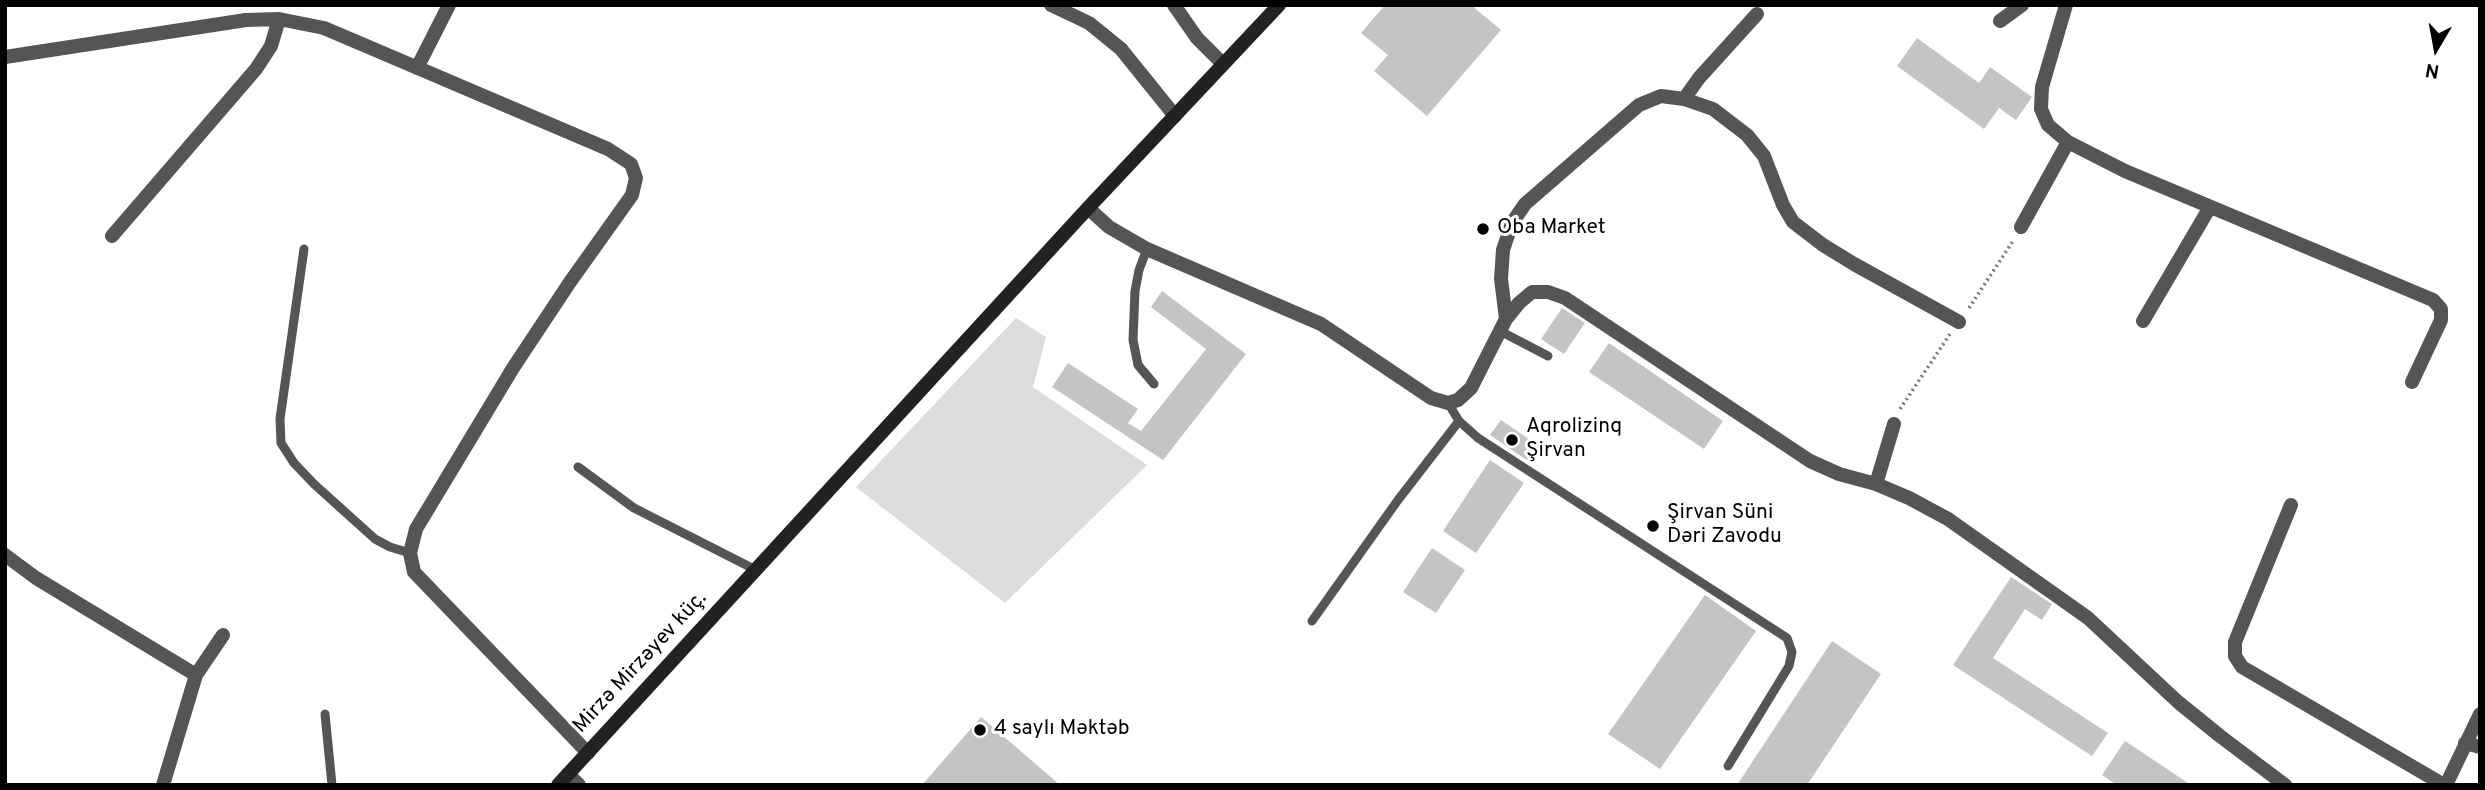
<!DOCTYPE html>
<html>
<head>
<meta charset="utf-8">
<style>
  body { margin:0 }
  #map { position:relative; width:2485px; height:790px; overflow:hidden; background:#fff; font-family:Overpass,sans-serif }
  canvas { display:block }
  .frame { position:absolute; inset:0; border:7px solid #000; pointer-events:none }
  .north { position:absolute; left:2401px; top:14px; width:70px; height:70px; -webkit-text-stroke:5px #fff; paint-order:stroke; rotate:190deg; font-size:19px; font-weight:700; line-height:28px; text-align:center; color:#000 }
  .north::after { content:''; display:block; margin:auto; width:24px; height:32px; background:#000; clip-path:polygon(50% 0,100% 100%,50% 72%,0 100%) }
</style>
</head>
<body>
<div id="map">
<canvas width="2485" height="790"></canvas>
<div class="frame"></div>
<div class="north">N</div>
</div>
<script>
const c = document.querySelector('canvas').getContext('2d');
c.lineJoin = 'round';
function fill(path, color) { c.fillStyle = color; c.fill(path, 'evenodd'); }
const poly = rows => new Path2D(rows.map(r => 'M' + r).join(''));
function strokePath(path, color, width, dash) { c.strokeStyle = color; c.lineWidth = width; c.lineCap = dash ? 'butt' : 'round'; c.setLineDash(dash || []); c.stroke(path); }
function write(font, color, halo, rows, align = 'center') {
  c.font = font + ' Overpass,sans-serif'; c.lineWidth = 6; c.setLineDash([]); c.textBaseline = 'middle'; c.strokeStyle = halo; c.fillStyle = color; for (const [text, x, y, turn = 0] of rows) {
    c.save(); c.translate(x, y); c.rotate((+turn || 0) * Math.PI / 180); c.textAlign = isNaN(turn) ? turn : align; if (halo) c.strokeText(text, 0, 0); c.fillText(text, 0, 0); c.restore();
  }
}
fill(poly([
  [1016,318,1046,337,1033,387,1147,465,1005,603,856,487]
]), '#dcdcdc');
fill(poly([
  [1385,5,1471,5,1501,30,1427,116,1374,71,1388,55,1361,33],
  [1917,38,1979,83,1990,67,2032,97,2016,120,1999,108,1984,129,1897,66],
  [1162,291,1246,354,1163,460,1052,387,1068,363,1138,409,1128,423,1141,431,1206,349,1151,307],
  [1562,308,1585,323,1564,354,1541,339],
  [1609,343,1723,421,1704,449,1589,372],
  [1501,420,1539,446,1528,461,1490,435],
  [1490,460,1524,483,1476,553,1443,531],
  [1432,548,1465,570,1436,613,1403,592],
  [2011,577,2052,604,2042,620,2025,609,1993,658,2108,733,2092,756,1953,665],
  [1705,595,1756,631,1660,769,1608,734],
  [1832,641,1881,674,1807,785,1737,785],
  [981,717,1060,785,922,785],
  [2125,741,2191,785,2117,785,2102,775]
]), '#c4c4c4');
strokePath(poly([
  [1969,308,2013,241],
  [1900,409,1950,334]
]), '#777', 3.5, [2, 3.5]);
strokePath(poly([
  [304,249,280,419,281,443,294,463,314,484,375,539,390,547,410,553],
  [1147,249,1139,270,1135,291,1133,340,1138,365,1154,384],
  [1500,331,1548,356],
  [1448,403,1459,421,1478,438,1787,638,1792,652,1789,666,1728,766],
  [578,467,634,508,756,570],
  [1312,621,1398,500,1459,421],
  [325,714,332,785]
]), '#555', 9);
strokePath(poly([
  [1051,5,1089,23,1121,49,1175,116],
  [1174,5,1197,38,1223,64],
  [2066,5,2042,87,2041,109,2048,125,2068,142,2125,171,2433,300,2441,309,2441,320,2412,382],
  [2000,21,2022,5],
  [5,57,246,20,279,19,324,28,608,149,631,164,636,178,632,195,570,282,513,368,416,529,410,553,414,572,588,753],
  [417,68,449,5],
  [1684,99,1699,78,1757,14],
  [1088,208,1109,227,1147,249,1321,324,1431,398,1448,403,1458,400,1471,388,1506,319,1519,303,1532,292,1548,292,1565,298,1810,461,1839,474,1876,484,1909,498,1948,519,2088,618,2178,702,2220,736,2285,785],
  [2021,227,2068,142],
  [112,236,256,69,271,46,279,19],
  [1506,319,1501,279,1503,250,1512,223,1525,204,1639,105,1661,96,1684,99,1713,109,1747,135,1764,156,1783,205,1793,222,1823,245,1854,264,1959,322],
  [2143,321,2210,207],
  [1876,484,1894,424],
  [2291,505,2235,642,2235,656,2242,667,2444,785],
  [5,555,36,578,196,675,163,785],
  [196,675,223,635],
  [2465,743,2480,747],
  [568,774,579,785],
  [2446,785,2480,714]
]), '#555', 14);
strokePath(poly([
  [558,785,1088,208,1279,5]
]), '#222', 14);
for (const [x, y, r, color] of [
  [1483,229,7,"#000"],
  [1512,440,7,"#000"],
  [1653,526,7,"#000"],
  [980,730,7,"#000"]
]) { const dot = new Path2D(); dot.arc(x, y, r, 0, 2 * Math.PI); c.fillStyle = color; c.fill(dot); strokePath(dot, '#fff', 2.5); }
write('21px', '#000', '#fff', [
  ["Oba Market",1497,229],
  ["Aqrolizinq",1526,428],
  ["Şirvan",1526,452],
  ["Şirvan Süni",1667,514],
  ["Dəri Zavodu",1667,538],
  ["4 saylı Məktəb",994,730]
], 'left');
write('21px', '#000', '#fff', [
  ["Mirzə Mirzəyev küç.",641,663,-47]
]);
</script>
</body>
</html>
